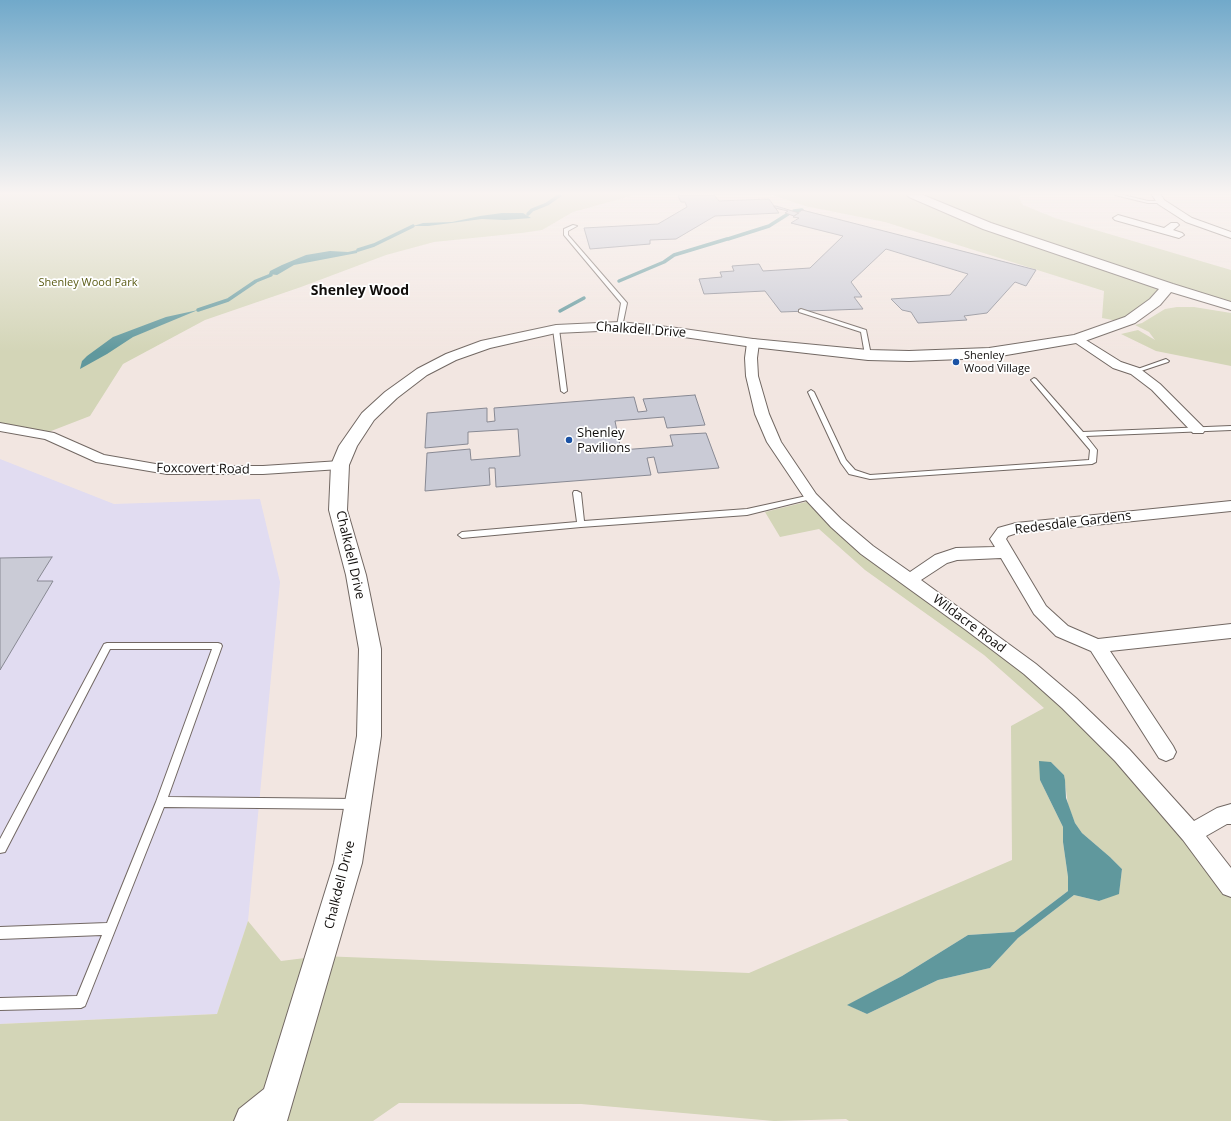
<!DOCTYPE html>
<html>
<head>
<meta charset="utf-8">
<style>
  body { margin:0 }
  canvas { display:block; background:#f2e6e1 }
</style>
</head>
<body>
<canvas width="1231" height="1121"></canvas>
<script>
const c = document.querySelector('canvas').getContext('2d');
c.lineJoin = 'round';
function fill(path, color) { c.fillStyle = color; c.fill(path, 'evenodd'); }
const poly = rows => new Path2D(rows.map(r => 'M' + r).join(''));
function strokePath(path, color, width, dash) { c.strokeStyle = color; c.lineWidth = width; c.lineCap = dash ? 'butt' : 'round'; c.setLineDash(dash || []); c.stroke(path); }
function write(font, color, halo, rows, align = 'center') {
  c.font = font + ' "Open Sans",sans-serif'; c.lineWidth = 3.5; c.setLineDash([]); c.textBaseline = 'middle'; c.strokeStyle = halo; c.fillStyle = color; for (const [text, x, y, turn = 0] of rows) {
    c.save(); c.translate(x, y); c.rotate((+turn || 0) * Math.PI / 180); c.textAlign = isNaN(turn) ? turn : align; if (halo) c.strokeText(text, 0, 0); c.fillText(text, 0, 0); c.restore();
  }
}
fill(poly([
  [0,459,114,504,260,499,280,582,248,921,217,1014,0,1024]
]), '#e1dcf1');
fill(poly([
  [0,195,634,195,573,212,542,230,521,233,434,242,386,255,301,287,205,320,123,364,90,416,46,433,0,425],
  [772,195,913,195,940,211,984,225,919,195,1023,195,1019,197,1023,205,1055,218,1231,270,1231,306,1168,287,1123,322,1102,318,1104,291,885,222,805,206],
  [1177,307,1194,307,1231,313,1231,366,1156,351,1121,334,1138,330,1155,340,1149,332,1135,325,1142,323,1165,309],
  [814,500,1030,669,1231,886,1231,1121,849,1121,846,1119,774,1121,581,1104,399,1103,373,1121,0,1121,0,1024,217,1014,248,921,281,961,321,956,749,973,1012,860,1011,726,1044,708,984,655,865,570,819,529,780,537,765,512],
  [1051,762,1064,775,1068,805,1075,823,1082,833,1110,857,1122,869,1119,893,1099,901,1074,895,1018,938,990,968,938,980,867,1014,848,1005,902,976,968,935,1014,932,1068,891,1068,877,1063,842,1063,827,1040,780]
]), '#d3d5b7');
fill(poly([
  [502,213,523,213,531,218,505,220,482,219,428,226,413,226,423,223,452,222,480,216],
  [357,250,358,250,357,253,294,265,277,275,269,274,270,271,282,265,306,255,330,251,348,252],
  [198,310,133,337,107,354,80,369,82,361,87,356,113,337,166,317],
  [1039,761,1051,762,1064,775,1065,780,1066,798,1075,823,1082,833,1110,857,1122,869,1119,894,1099,901,1074,895,1018,938,990,968,938,980,867,1014,847,1005,902,976,968,935,1014,932,1068,891,1068,877,1063,842,1063,827,1040,780]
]), '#60989d');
strokePath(poly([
  [794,211,802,210],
  [528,214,532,210,547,204,560,195],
  [728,239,769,226,788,214],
  [358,250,374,245,413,226],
  [619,281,664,262,674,255,727,239],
  [198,310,228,300,256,281,271,275],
  [560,311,584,298]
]), '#60989d', 3.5);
const building = poly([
  [681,195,714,195,719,201,769,199,779,213,715,216,676,239,650,240,650,244,590,249,584,228,658,224,687,207,685,202,681,202,678,196,681,195],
  [774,206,776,206,799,213,794,216,785,213,788,211,775,208,774,206],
  [802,210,1036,270,1026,286,1015,282,987,313,964,316,967,320,918,323,911,312,902,310,891,299,950,295,968,274,886,249,851,282,862,297,854,297,863,309,781,312,765,291,704,294,699,279,722,277,720,272,734,271,732,266,759,264,763,271,810,268,843,236,791,223,799,218,793,217,802,210],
  [695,395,705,425,667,428,664,417,615,421,621,450,673,446,670,435,706,433,719,468,658,473,654,457,647,458,651,475,496,487,495,468,489,468,490,485,425,491,427,453,470,449,471,460,520,456,518,429,468,432,468,444,425,448,427,413,487,408,487,422,495,421,494,408,634,397,638,412,647,411,643,399,695,395],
  [52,557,37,581,53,581,0,670,0,558,52,557]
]);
fill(building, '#cacbd6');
strokePath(building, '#888993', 1);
const service = poly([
  [1115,195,1123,195,1148,201,1161,201,1163,202,1161,203,1148,203,1115,195],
  [573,225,577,226,568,231,568,235,627,303,622,327,617,326,621,303,564,235,564,229,573,225],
  [801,309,866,330,871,355,868,357,865,355,861,332,799,312,799,310,801,309],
  [556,327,559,329,567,391,564,393,561,391,553,329,556,327],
  [1166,359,1169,361,1168,362,1135,373,1132,371,1166,359],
  [1034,378,1036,379,1083,432,1231,426,1231,430,1086,436,1097,450,1096,462,1092,464,870,479,849,474,841,463,808,392,811,390,814,392,846,460,855,470,870,475,1089,460,1090,450,1032,381,1031,380,1034,378],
  [574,491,577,491,581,493,584,521,747,509,811,495,815,497,811,499,747,515,581,527,462,538,458,535,462,532,577,522,573,493,574,491],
  [107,643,218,643,221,644,222,646,168,797,355,799,359,801,360,804,359,807,355,809,164,807,85,1006,81,1008,0,1010,0,998,77,996,102,935,0,939,0,927,107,923,156,802,212,649,110,649,5,852,0,853,0,839,104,644,107,643]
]);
const minor = poly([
  [1152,195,1161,195,1164,200,1192,218,1231,232,1231,238,1186,222,1158,204,1152,195],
  [1118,215,1164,228,1171,223,1177,223,1179,225,1173,230,1182,233,1184,235,1179,238,1115,220,1113,218,1118,215],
  [1077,335,1081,337,1121,362,1139,368,1160,384,1203,427,1205,430,1203,433,1193,433,1152,390,1131,374,1113,368,1073,341,1071,339,1073,337,1077,335],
  [753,339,757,340,759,343,757,358,758,376,769,414,781,442,816,494,841,519,873,546,910,572,935,555,956,548,995,547,990,539,998,528,1016,523,1231,501,1231,511,1017,533,1008,536,1006,539,1046,606,1068,626,1098,639,1231,624,1231,638,1110,651,1173,746,1176,752,1173,758,1166,761,1159,758,1091,651,1056,636,1034,614,1001,558,957,560,947,563,921,580,1036,664,1076,698,1129,749,1194,821,1217,808,1231,804,1231,824,1227,824,1206,836,1231,868,1231,897,1223,894,1183,840,1115,761,1062,708,1024,674,966,630,861,554,831,527,806,500,767,442,755,414,746,376,745,358,747,343,749,340,753,339],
  [0,423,54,433,104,455,167,466,263,466,340,461,345,462,347,465,345,468,340,469,263,474,167,474,96,462,45,439,0,431,0,423]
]);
const tertiary = poly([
  [907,195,923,195,991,223,1173,284,1231,302,1231,310,1171,292,1160,305,1135,323,1082,342,989,358,909,361,868,360,753,347,677,336,620,330,556,333,490,348,456,360,427,375,397,398,374,420,357,446,349,465,347,510,366,575,381,649,381,736,362,863,287,1121,234,1121,239,1109,264,1089,334,863,357,736,359,649,346,575,329,510,331,465,339,446,362,413,385,392,417,369,446,354,481,341,556,325,620,322,677,328,753,339,868,350,909,351,989,348,1074,335,1125,317,1150,299,1159,289,983,229,909,197,907,195]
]);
strokePath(service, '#726863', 2);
strokePath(minor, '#726863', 2);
strokePath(tertiary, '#726863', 2);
fill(service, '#fff');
fill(minor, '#fff');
fill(tertiary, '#fff');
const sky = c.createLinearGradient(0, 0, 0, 352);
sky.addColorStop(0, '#71a9ca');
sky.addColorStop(0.55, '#f9f4f2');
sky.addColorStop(1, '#f9f4f200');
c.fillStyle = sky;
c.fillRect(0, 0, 1231, 352);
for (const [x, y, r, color] of [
  [956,362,4,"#1b52a4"],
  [569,440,4,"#1b52a4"]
]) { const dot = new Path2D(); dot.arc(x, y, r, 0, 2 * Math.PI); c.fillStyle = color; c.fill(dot); strokePath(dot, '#fff', 1.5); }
write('11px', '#5a5b14', '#fff', [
  ["Shenley Wood Park",88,283]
]);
write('11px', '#100d0b', '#fff', [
  ["Shenley",964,356],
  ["Wood Village",964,369]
], 'left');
write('13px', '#100d0b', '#fff', [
  ["Chalkdell Drive",641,330,4],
  ["Foxcovert Road",203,469,1],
  ["Redesdale Gardens",1073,523,-7],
  ["Chalkdell Drive",350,555,77],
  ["Wildacre Road",969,624,37],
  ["Chalkdell Drive",340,885,-76]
]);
write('13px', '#100d0b', '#fff', [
  ["Shenley",577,433],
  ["Pavilions",577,448]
], 'left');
write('bold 14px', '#100d0b', '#fff', [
  ["Shenley Wood",360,291]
]);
</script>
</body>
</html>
